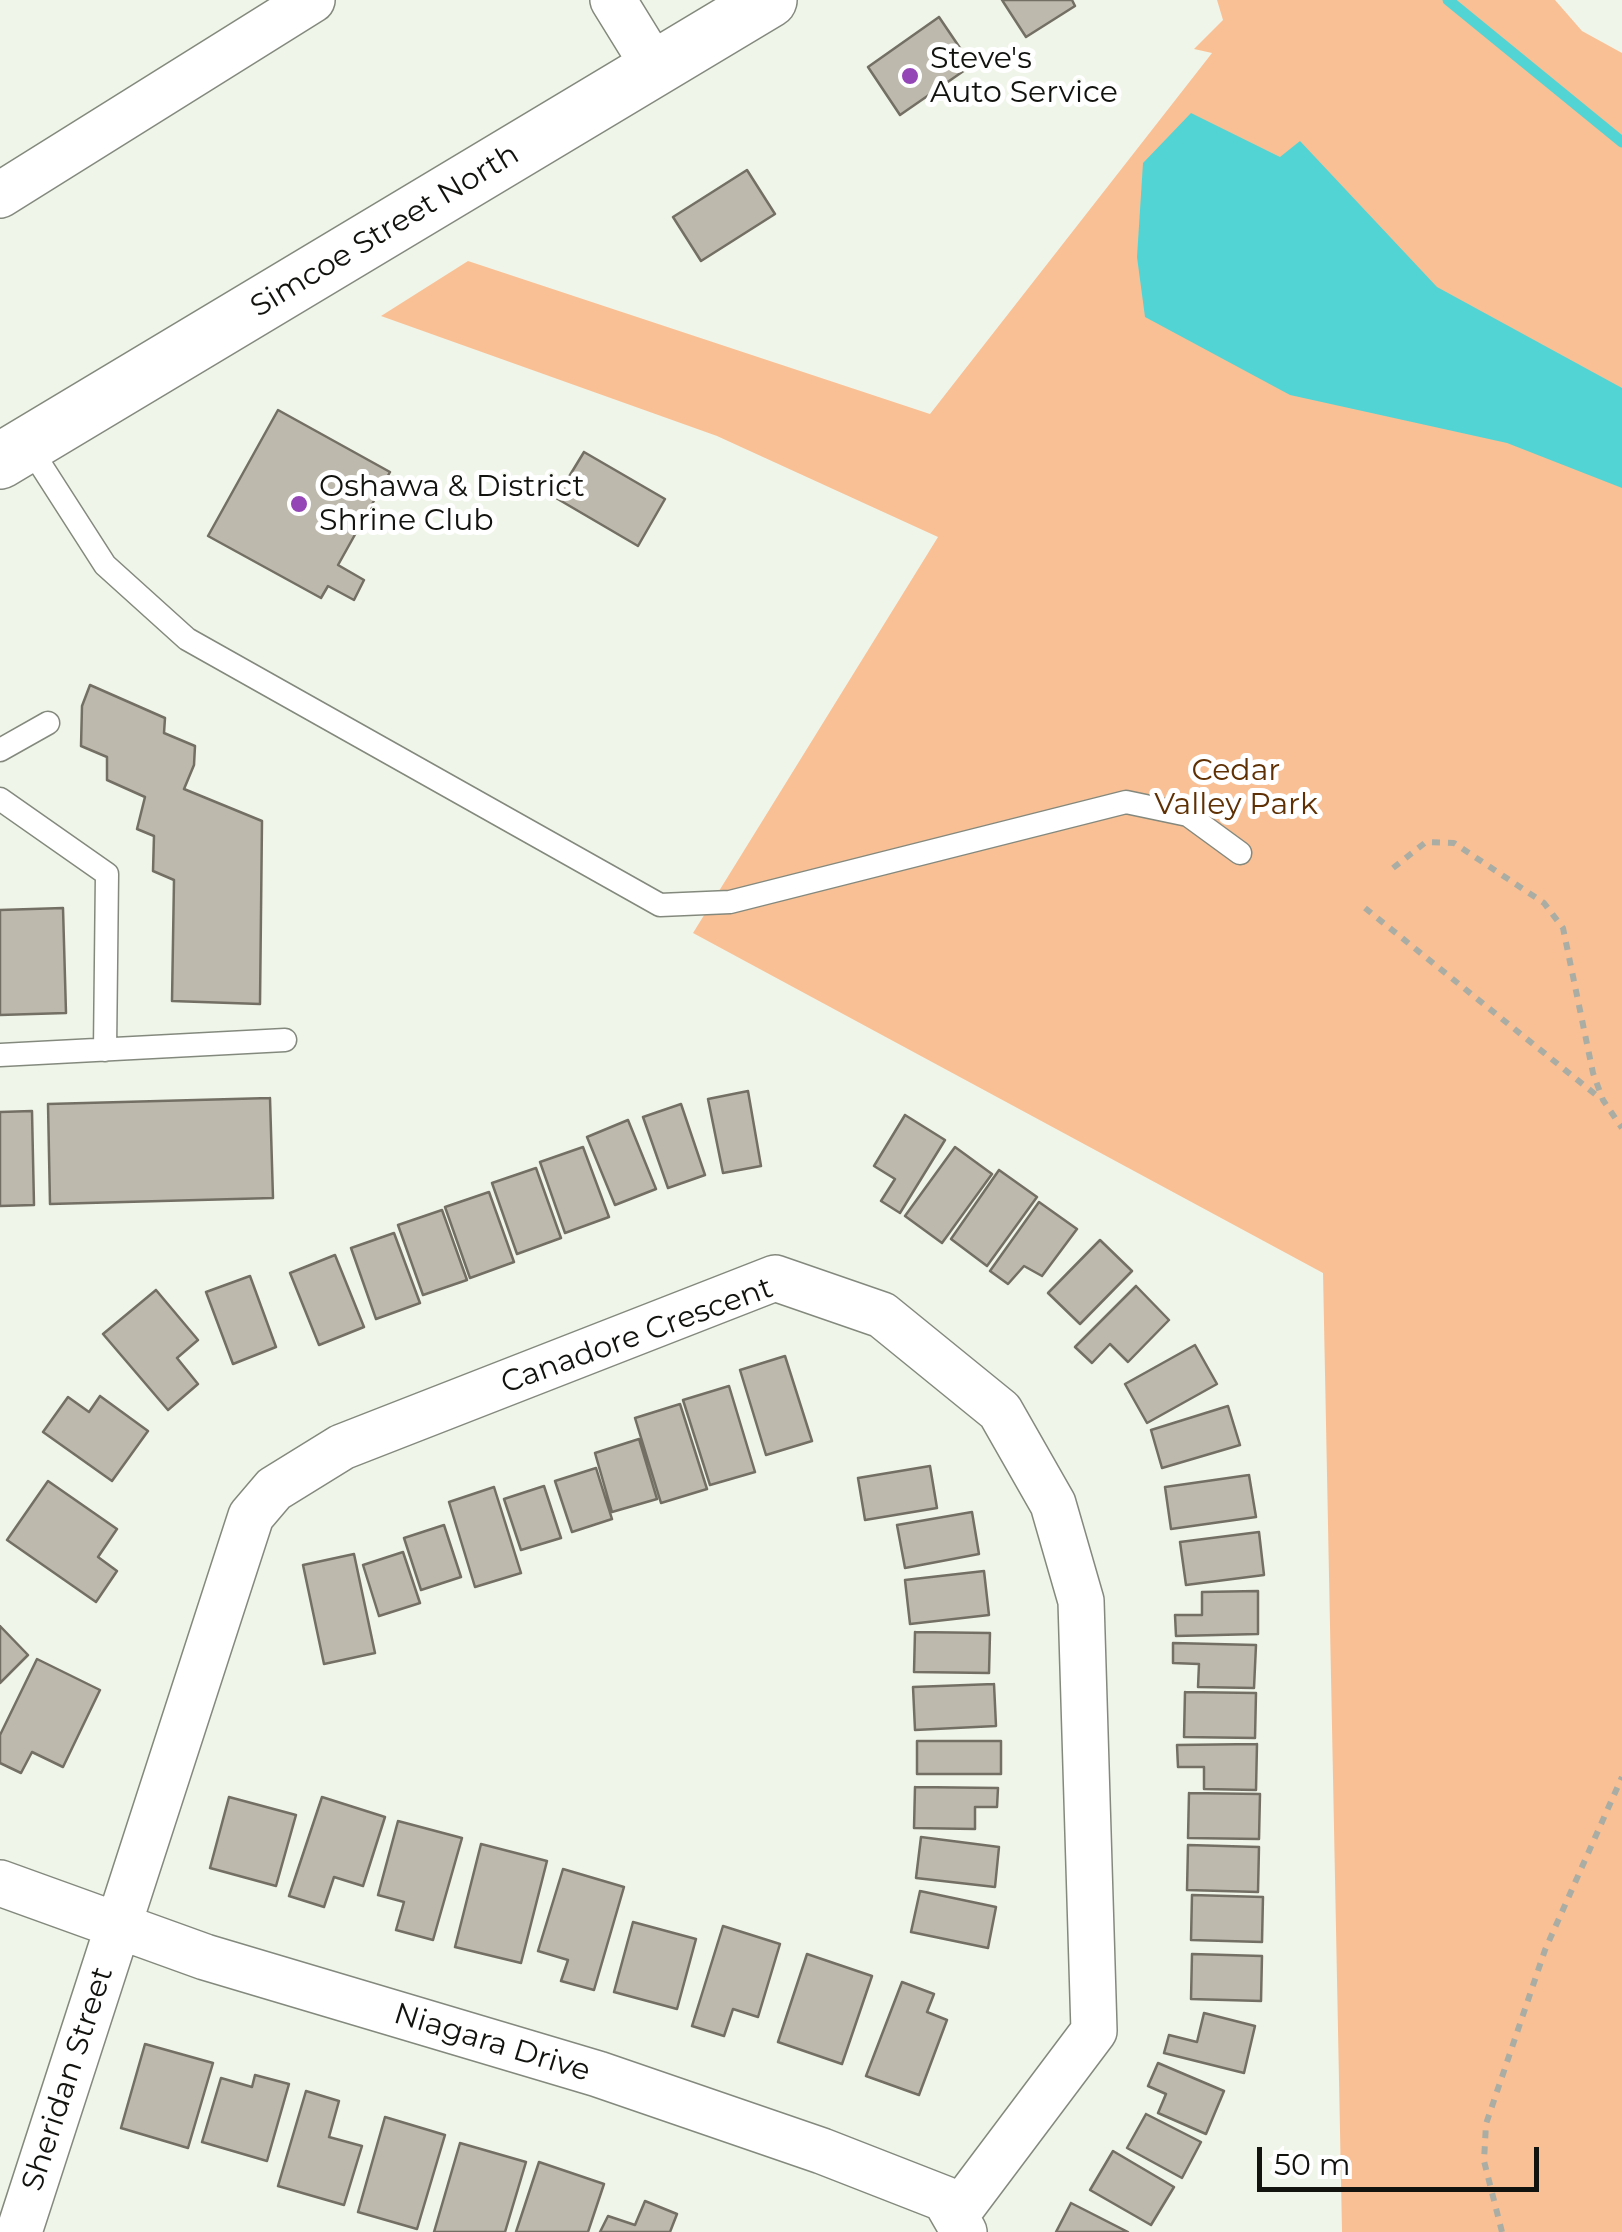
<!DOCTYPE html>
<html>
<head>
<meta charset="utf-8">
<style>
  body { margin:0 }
  #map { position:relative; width:1622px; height:2232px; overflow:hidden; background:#f0f5e9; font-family:Montserrat,sans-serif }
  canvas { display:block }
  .scale { position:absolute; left:1257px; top:2147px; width:282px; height:45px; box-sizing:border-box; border:5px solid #12130f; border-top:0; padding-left:12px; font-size:30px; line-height:35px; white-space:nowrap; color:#12130f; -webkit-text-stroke:8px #fff; paint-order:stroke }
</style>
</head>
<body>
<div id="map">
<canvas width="1622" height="2232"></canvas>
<div class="scale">50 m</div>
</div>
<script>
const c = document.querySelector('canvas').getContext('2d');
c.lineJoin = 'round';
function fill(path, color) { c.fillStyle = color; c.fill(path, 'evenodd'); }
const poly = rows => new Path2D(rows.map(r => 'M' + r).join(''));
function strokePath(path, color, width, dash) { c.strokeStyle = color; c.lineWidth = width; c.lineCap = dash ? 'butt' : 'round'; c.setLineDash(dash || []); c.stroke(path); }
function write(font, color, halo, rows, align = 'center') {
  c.font = font + ' Montserrat,sans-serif'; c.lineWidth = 10; c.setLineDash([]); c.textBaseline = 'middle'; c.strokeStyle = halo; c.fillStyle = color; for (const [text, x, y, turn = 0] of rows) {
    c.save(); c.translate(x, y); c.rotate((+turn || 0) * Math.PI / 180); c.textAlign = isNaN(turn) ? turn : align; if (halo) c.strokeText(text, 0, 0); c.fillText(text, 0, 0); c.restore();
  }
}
fill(poly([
  [1217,0,1555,0,1582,31,1622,53,1622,2232,1342,2232,1323,1273,693,933,938,537,717,436,381,316,468,261,930,414,1212,53,1194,49,1223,20]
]), '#fac095');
fill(poly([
  [1191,113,1280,157,1300,141,1437,287,1622,388,1622,488,1507,443,1290,395,1145,317,1137,257,1143,163]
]), '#52d4d4');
strokePath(poly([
  [1448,0,1622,142]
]), '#52d4d4', 11);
const building = poly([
  [1002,0,1072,0,1075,6,1026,37,1002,0],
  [939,17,960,48,953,53,965,70,900,115,868,67,939,17],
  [747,170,775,214,701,261,673,217,747,170],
  [278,410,390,472,338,565,364,580,354,600,328,586,321,598,208,536,278,410],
  [584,452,665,499,638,546,556,498,584,452],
  [90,685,165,718,164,733,195,746,194,765,184,789,262,821,260,1004,172,1001,174,880,153,871,154,836,137,829,145,797,107,780,107,757,81,746,82,706,90,685],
  [63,908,66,1013,0,1015,0,910,63,908],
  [748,1091,761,1166,723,1173,708,1099,748,1091],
  [270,1098,273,1198,50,1204,48,1104,270,1098],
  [681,1104,705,1175,668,1188,643,1117,681,1104],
  [32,1111,34,1205,0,1206,0,1112,32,1111],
  [905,1115,945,1140,900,1213,881,1201,895,1179,874,1166,905,1115],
  [628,1120,656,1189,615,1205,587,1137,628,1120],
  [583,1147,609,1217,565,1233,540,1162,583,1147],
  [955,1147,992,1174,942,1243,905,1216,955,1147],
  [536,1168,561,1238,517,1254,492,1183,536,1168],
  [999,1170,1037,1197,987,1266,951,1239,999,1170],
  [489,1192,514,1262,470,1278,445,1207,489,1192],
  [1039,1202,1077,1229,1042,1276,1024,1266,1008,1284,990,1271,1039,1202],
  [442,1210,467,1280,423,1295,398,1225,442,1210],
  [394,1233,420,1303,376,1319,351,1248,394,1233],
  [1100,1240,1132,1271,1080,1324,1048,1293,1100,1240],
  [335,1255,364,1327,319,1345,290,1273,335,1255],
  [250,1276,276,1347,233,1364,206,1292,250,1276],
  [1136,1286,1169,1320,1128,1362,1110,1344,1092,1363,1075,1347,1136,1286],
  [156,1290,198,1340,177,1358,198,1384,168,1410,103,1334,156,1290],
  [1195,1345,1217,1384,1147,1423,1125,1384,1195,1345],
  [785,1356,812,1441,766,1455,740,1370,785,1356],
  [729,1386,755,1472,710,1485,683,1400,729,1386],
  [100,1396,148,1431,112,1481,43,1432,68,1397,89,1412,100,1396],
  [680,1404,707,1489,661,1503,635,1418,680,1404],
  [1228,1406,1240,1445,1162,1468,1151,1430,1228,1406],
  [639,1439,657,1499,612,1512,595,1453,639,1439],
  [930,1466,937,1508,865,1520,858,1478,930,1466],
  [596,1468,612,1519,572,1532,555,1481,596,1468],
  [1249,1475,1256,1517,1171,1529,1165,1487,1249,1475],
  [48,1481,117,1529,98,1557,117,1571,96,1602,7,1540,48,1481],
  [544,1486,561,1538,521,1550,504,1499,544,1486],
  [494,1487,521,1573,475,1587,449,1502,494,1487],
  [972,1512,979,1554,905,1568,897,1525,972,1512],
  [444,1525,461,1577,421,1590,404,1538,444,1525],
  [1259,1532,1264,1575,1186,1585,1180,1542,1259,1532],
  [403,1552,420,1603,379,1616,363,1565,403,1552],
  [354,1554,375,1653,324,1664,303,1565,354,1554],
  [984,1571,989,1615,910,1624,905,1580,984,1571],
  [1258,1591,1258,1634,1176,1636,1175,1615,1202,1615,1202,1592,1258,1591],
  [0,1626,28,1655,0,1683,0,1626],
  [915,1632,990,1633,989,1673,914,1672,915,1632],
  [1173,1643,1256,1645,1254,1688,1198,1687,1199,1664,1173,1663,1173,1643],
  [37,1659,100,1690,63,1767,32,1752,21,1773,0,1763,0,1735,37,1659],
  [994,1684,996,1726,915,1730,913,1687,994,1684],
  [1185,1692,1256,1693,1255,1738,1184,1737,1185,1692],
  [917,1741,1001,1741,1001,1774,917,1774,917,1741],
  [1257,1744,1256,1790,1204,1789,1204,1767,1178,1767,1177,1745,1257,1744],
  [915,1787,998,1788,997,1807,975,1807,975,1829,914,1828,915,1787],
  [1189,1793,1260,1794,1259,1839,1188,1838,1189,1793],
  [229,1797,296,1815,276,1886,210,1868,229,1797],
  [322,1797,385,1817,363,1886,334,1877,324,1907,289,1896,322,1797],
  [398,1821,462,1838,433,1940,396,1930,404,1902,378,1895,398,1821],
  [921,1837,999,1847,995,1887,916,1878,921,1837],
  [481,1844,547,1861,521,1963,455,1947,481,1844],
  [1188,1845,1259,1847,1258,1892,1187,1890,1188,1845],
  [563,1869,624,1887,594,1990,561,1981,568,1960,538,1951,563,1869],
  [920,1891,996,1907,988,1948,911,1932,920,1891],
  [1192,1895,1263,1897,1262,1942,1191,1940,1192,1895],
  [633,1922,696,1939,677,2009,614,1992,633,1922],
  [723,1926,780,1944,758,2017,733,2009,724,2036,692,2026,723,1926],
  [807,1954,872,1976,842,2064,778,2042,807,1954],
  [1192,1954,1262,1956,1261,2001,1191,1999,1192,1954],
  [902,1982,934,1994,927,2012,947,2020,919,2095,866,2076,902,1982],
  [1204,2013,1255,2026,1244,2073,1164,2053,1169,2035,1197,2042,1204,2013],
  [145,2044,213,2063,188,2148,121,2128,145,2044],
  [1158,2063,1224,2091,1206,2134,1158,2113,1166,2094,1148,2086,1158,2063],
  [255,2075,289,2084,267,2161,202,2142,221,2078,252,2087,255,2075],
  [306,2091,339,2101,329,2137,362,2146,344,2205,278,2186,306,2091],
  [1146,2114,1201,2142,1182,2178,1127,2148,1146,2114],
  [385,2117,445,2135,417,2229,358,2212,385,2117],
  [460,2143,526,2162,505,2232,434,2232,460,2143],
  [1113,2151,1174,2187,1151,2225,1090,2190,1113,2151],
  [539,2162,604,2184,588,2232,516,2232,539,2162],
  [645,2201,677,2214,670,2232,600,2232,608,2216,635,2225,645,2201],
  [1071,2203,1128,2232,1056,2232,1071,2203]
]);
fill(building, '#bdb9ad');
strokePath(building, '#736f64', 2.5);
const lane = poly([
  [28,445,105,565,187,639,660,905,730,902,1126,802,1188,815,1240,853],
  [0,750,48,723],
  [0,799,107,874,105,1050],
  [0,1055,285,1040]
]);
const street = poly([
  [613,0,655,68],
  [0,195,312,0],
  [0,1883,205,1957,598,2074,822,2151,945,2199,964,2232],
  [19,2232,251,1516,274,1489,342,1447,775,1278,882,1315,1000,1411,1053,1504,1081,1601,1094,2031,955,2216]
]);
const secondary = poly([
  [0,461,769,0]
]);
strokePath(lane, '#84897e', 25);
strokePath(street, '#84897e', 48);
strokePath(secondary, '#84897e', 58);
strokePath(poly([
  [1393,868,1426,842,1454,843,1544,903,1563,928,1593,1073,1603,1100,1622,1128],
  [1365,908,1601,1099],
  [1502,2232,1484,2161,1486,2124,1545,1950,1622,1777]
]), '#aaada4', 6, [8, 8]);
strokePath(lane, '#fff', 22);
strokePath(street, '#fff', 45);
strokePath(secondary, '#fff', 55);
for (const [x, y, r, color] of [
  [910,76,10,"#9445b6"],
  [299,504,10,"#9445b6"]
]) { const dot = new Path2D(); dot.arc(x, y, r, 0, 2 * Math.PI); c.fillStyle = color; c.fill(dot); strokePath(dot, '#fff', 4); }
write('30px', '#12130f', '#fff', [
  ["Steve's",930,59],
  ["Auto Service",930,93],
  ["Oshawa & District",319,487],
  ["Shrine Club",319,521]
], 'left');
write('30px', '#12130f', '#fff', [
  ["Simcoe Street North",385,231,-31],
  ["Canadore Crescent",637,1336,-20],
  ["Niagara Drive",492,2043,17],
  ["Sheridan Street",68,2079,-72]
]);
write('30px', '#5f3003', '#fff', [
  ["Cedar",1236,771],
  ["Valley Park",1236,805]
]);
</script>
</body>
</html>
